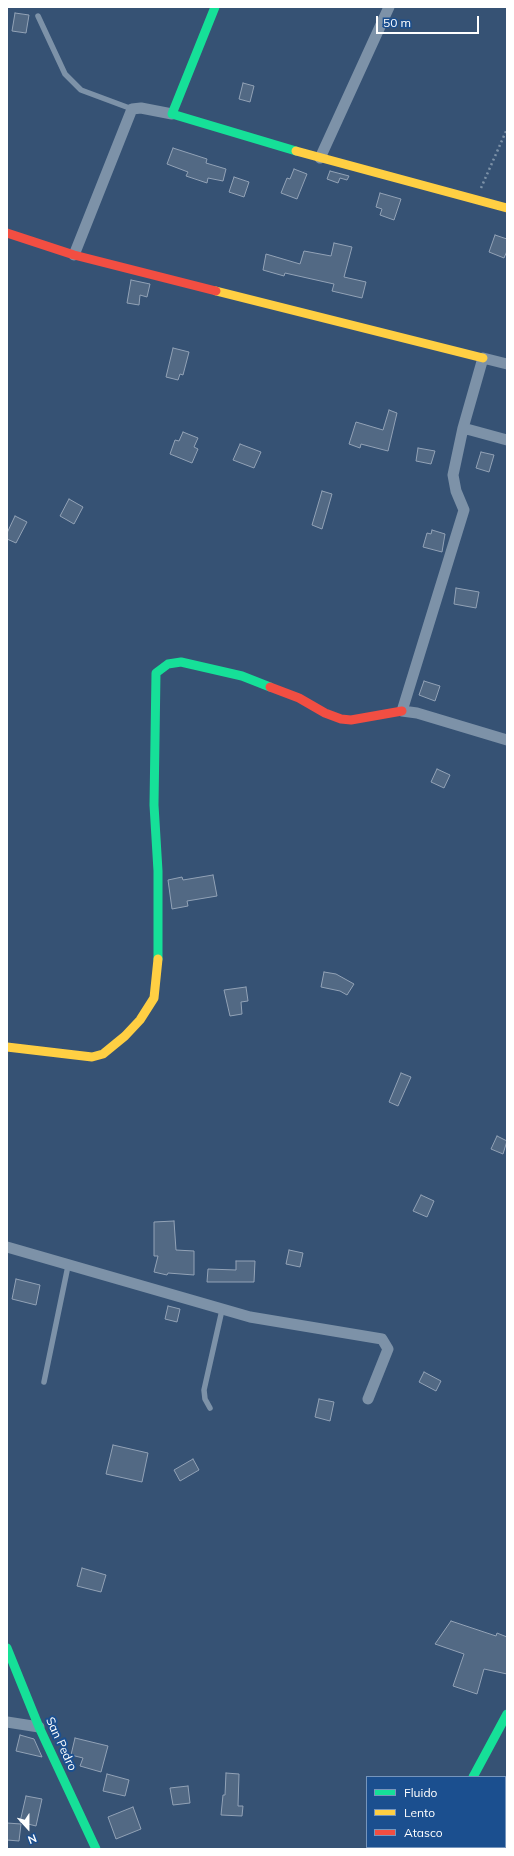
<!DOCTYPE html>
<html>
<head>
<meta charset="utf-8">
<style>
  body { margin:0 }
  #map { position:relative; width:514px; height:1856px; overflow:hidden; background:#365274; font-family:Mulish,sans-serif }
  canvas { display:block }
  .frame { position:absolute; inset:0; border:8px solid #fff; pointer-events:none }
  .legend { position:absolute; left:366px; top:1776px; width:140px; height:72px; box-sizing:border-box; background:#1b4f8f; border:1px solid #7695bc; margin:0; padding:5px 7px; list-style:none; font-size:12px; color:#fff }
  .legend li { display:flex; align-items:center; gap:8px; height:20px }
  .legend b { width:20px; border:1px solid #7695bc }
  .north { position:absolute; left:8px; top:1808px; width:40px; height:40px; -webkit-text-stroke:3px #1b4f8f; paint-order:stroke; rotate:159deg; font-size:11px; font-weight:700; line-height:16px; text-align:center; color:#fff }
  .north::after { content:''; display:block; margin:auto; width:14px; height:18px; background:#fff; clip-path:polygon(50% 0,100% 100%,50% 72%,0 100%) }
  .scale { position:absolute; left:376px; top:16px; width:103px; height:18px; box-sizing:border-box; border:2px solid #fff; border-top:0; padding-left:5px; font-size:12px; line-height:14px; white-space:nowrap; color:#fff; -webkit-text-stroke:3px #1b4f8f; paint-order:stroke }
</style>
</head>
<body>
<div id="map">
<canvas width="514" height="1856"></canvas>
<div class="frame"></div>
<ul class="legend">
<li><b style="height:5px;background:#16e098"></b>Fluido</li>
<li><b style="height:5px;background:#ffcf43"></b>Lento</li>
<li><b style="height:5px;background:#f24e42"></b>Atasco</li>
</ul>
<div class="north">N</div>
<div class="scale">50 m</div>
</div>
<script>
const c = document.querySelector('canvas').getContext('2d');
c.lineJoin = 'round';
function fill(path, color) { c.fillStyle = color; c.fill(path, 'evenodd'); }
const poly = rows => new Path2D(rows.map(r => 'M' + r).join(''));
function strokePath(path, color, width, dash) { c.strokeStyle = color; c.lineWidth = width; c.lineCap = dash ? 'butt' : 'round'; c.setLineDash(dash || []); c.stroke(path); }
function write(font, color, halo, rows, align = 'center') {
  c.font = font + ' Mulish,sans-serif'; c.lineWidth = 4; c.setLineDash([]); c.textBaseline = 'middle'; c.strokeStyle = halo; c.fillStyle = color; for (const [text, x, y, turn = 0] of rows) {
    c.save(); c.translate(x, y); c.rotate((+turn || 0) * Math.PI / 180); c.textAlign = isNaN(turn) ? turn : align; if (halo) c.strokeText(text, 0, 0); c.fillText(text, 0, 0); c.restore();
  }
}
const building = poly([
  [15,13,29,15,26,33,12,31,15,13],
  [243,83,254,86,250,102,239,99,243,83],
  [173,148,207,159,206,163,226,169,223,181,208,178,207,183,186,176,188,172,167,164,173,148],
  [294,169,307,174,297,199,281,193,287,178,290,179,294,169],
  [330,171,349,176,347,180,340,178,338,183,327,179,330,171],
  [234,177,249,182,244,197,229,192,234,177],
  [380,193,401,199,394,220,380,215,382,209,376,207,380,193],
  [495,235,507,239,507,251,504,258,489,252,495,235],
  [334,243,352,247,344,277,366,282,362,298,332,291,334,284,285,273,284,276,263,270,266,254,300,264,304,251,331,256,334,243],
  [131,280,150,284,147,297,140,295,139,305,127,303,131,280],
  [173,348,189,352,183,375,180,374,178,380,166,377,173,348],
  [389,410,397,413,388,451,361,444,360,448,349,444,356,422,383,430,389,410],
  [183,432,198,438,194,447,198,449,192,463,170,454,175,440,179,441,183,432],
  [240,444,261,452,254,468,233,460,240,444],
  [418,448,435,451,431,464,416,461,418,448],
  [481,452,494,455,489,472,476,468,481,452],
  [322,491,332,494,322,529,312,525,322,491],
  [69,499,83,507,74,524,60,516,69,499],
  [15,516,27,522,16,543,7,539,7,533,15,516],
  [432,530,445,534,442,552,423,547,427,533,431,534,432,530],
  [456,588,479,592,476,608,454,604,456,588],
  [424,681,440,686,435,701,419,695,424,681],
  [437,769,450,775,444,788,431,782,437,769],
  [213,875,217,896,187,901,188,906,172,909,168,880,182,877,183,880,213,875],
  [324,972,336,974,354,984,347,995,340,991,321,987,324,972],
  [246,987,248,1001,241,1002,242,1014,230,1016,224,990,246,987],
  [401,1073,411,1077,398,1106,389,1102,401,1073],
  [497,1136,507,1141,503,1154,491,1149,497,1136],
  [421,1195,434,1201,427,1217,413,1211,421,1195],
  [174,1221,176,1250,194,1251,194,1275,168,1273,167,1275,154,1272,158,1256,154,1256,154,1222,174,1221],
  [289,1250,303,1253,300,1267,286,1264,289,1250],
  [236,1261,255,1261,254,1282,207,1282,208,1269,236,1270,236,1261],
  [16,1279,40,1285,36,1305,12,1299,16,1279],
  [168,1306,180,1309,177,1322,165,1319,168,1306],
  [424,1372,441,1381,436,1391,419,1382,424,1372],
  [319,1399,334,1402,330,1421,315,1417,319,1399],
  [113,1445,148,1453,142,1482,106,1474,113,1445],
  [193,1459,199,1470,180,1481,174,1470,193,1459],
  [82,1568,106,1575,101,1592,77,1586,82,1568],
  [451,1621,496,1636,497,1633,507,1637,507,1674,484,1669,477,1694,453,1686,464,1654,435,1644,451,1621],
  [20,1735,34,1739,42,1757,16,1751,20,1735],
  [75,1738,108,1746,101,1772,80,1766,83,1758,71,1755,75,1738],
  [226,1773,239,1774,238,1806,243,1806,242,1816,221,1815,223,1795,225,1795,226,1773],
  [107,1774,129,1780,125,1796,103,1791,107,1774],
  [188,1786,190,1803,173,1805,170,1788,188,1786],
  [26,1796,42,1799,36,1826,20,1822,26,1796],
  [133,1807,141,1829,116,1839,108,1817,133,1807],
  [7,1823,21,1824,19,1841,7,1840,7,1823]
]);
fill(building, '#526984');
strokePath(building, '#92a2b6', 1);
strokePath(poly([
  [481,188,507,129]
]), '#7d92a8', 2.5, [2, 3]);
strokePath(poly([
  [38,16,65,74,81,90,132,109],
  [44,1382,68,1266],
  [210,1408,205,1399,204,1390,222,1310]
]), '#7d92a8', 5.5);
strokePath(poly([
  [320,158,389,7],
  [74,255,132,109,141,108,172,114],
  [507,364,483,358,463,428,507,440],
  [463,428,453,475,456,491,464,510,402,711,417,713,507,740],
  [7,1247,250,1317,382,1339,388,1349,368,1399],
  [7,1722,39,1727],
  [505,1837,507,1838]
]), '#7d92a8', 11);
strokePath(poly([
  [215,7,172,114,296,151],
  [158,959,158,871,154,805,156,673,168,664,181,662,242,676,270,687],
  [7,1648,39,1727,96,1849],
  [473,1777,507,1714],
  [438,1849,439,1847]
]), '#16e098', 9);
strokePath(poly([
  [296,151,507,208],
  [216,291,483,358],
  [7,1047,92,1057,103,1054,125,1036,140,1020,154,998,158,959]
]), '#ffcf43', 9);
strokePath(poly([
  [7,233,74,255,216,291],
  [270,687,299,698,325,713,341,719,351,720,402,711]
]), '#f24e42', 9);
write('12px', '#fff', '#1b4f8f', [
  ["San Pedro",61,1744,65]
]);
</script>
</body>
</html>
